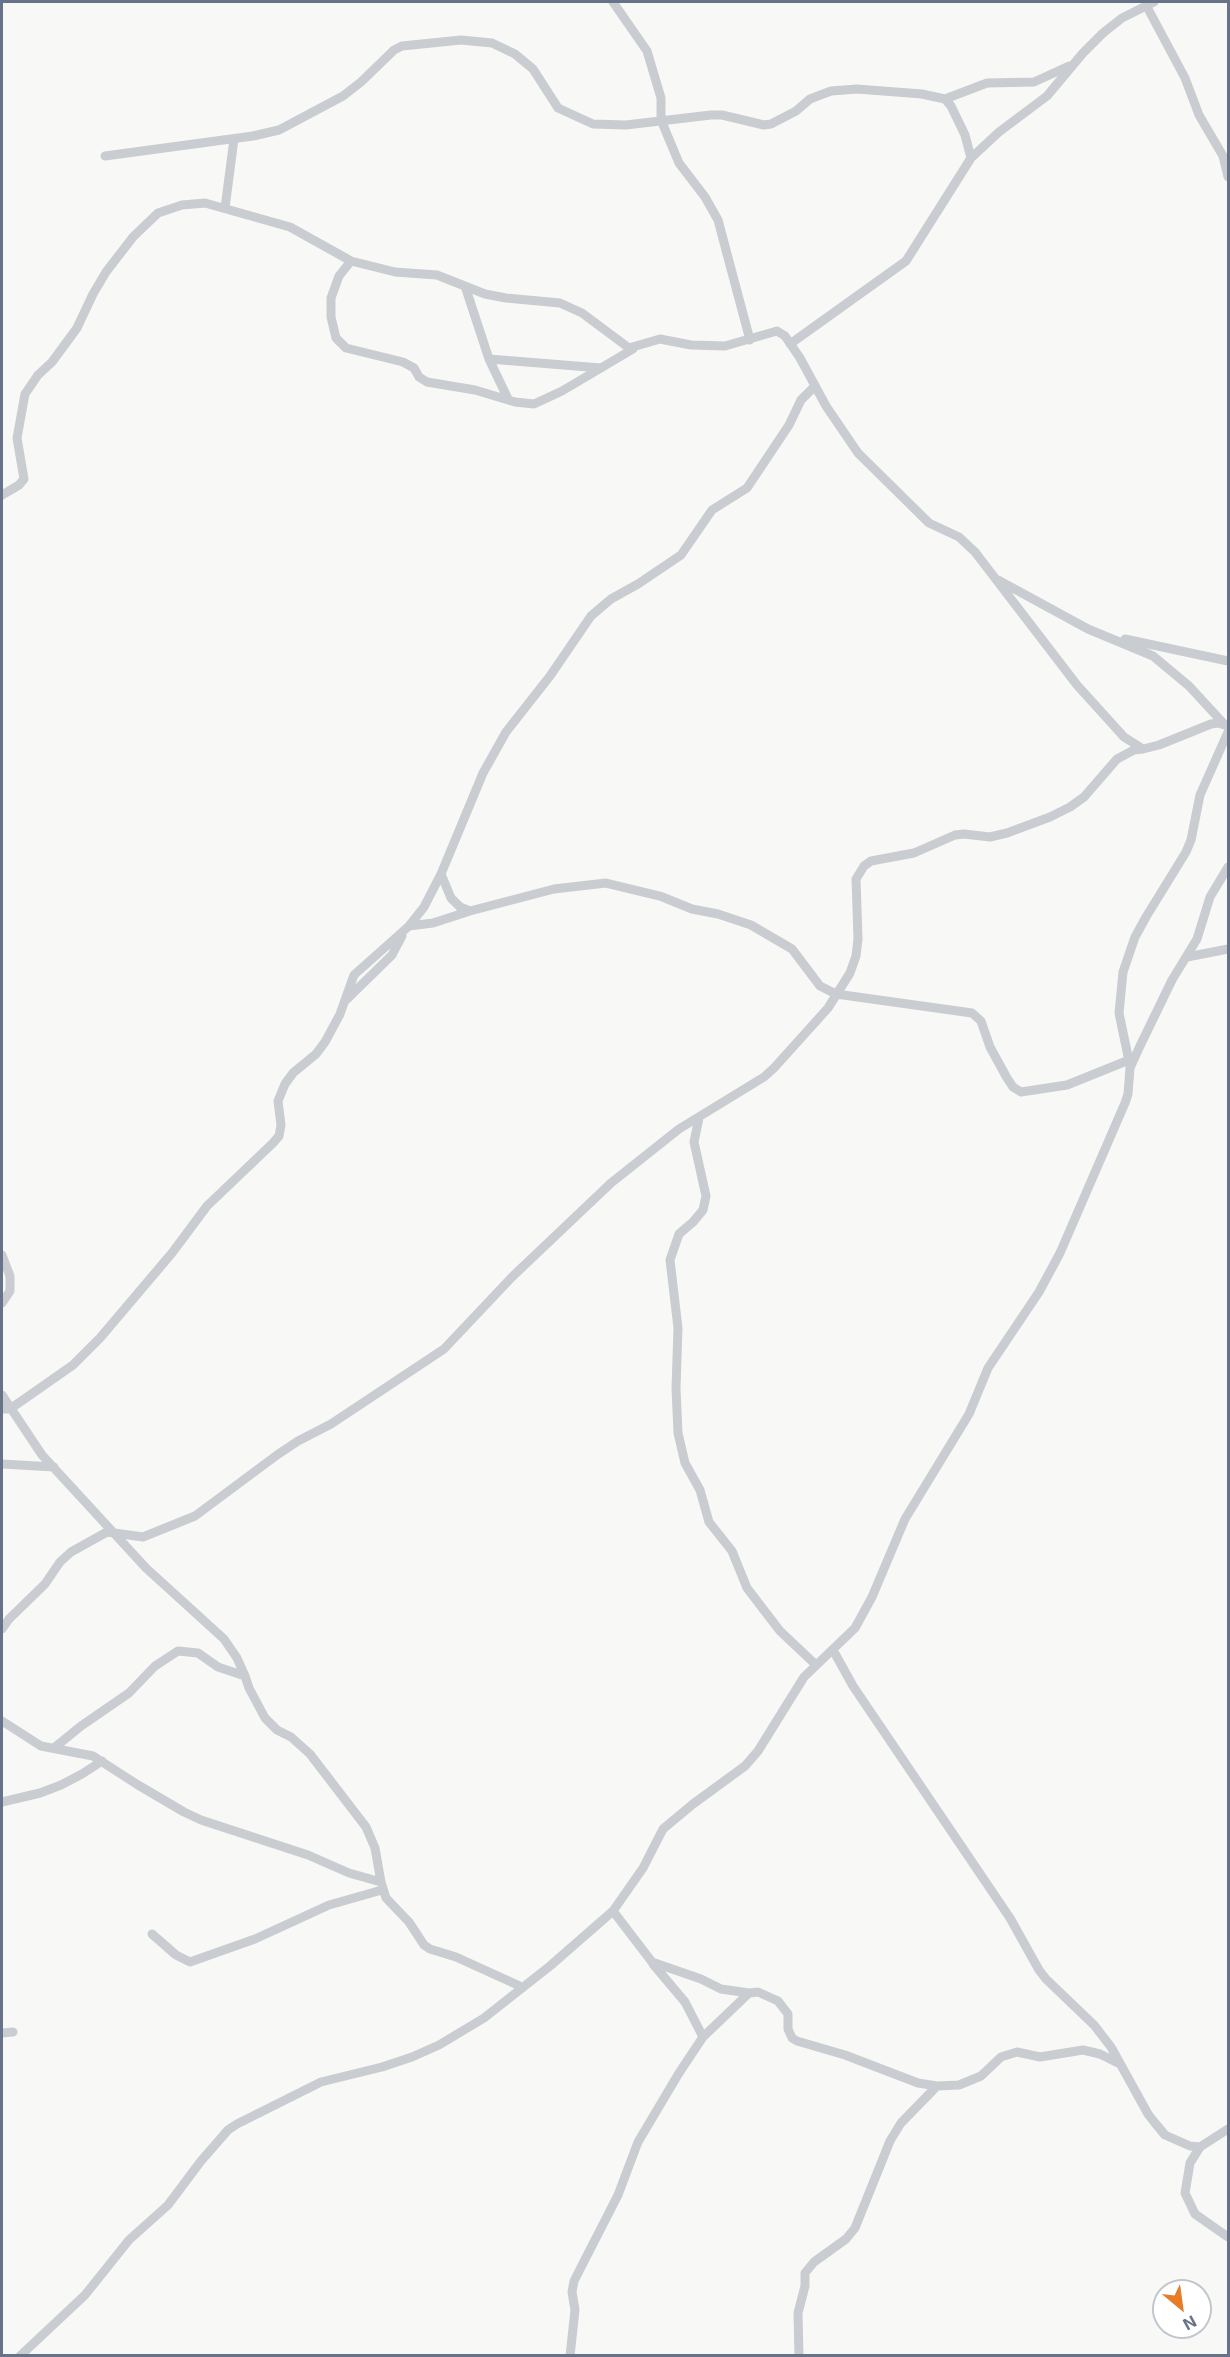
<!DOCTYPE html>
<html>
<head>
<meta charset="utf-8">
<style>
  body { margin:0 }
  #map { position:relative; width:1230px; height:2357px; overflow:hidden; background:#f8f9f6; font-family:Inter,sans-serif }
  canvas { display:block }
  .frame { position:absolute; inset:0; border:3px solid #677388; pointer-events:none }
  .north { position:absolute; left:1152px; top:2279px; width:60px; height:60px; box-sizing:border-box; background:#fff; border:2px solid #c2c7cf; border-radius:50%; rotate:151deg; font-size:16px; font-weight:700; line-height:24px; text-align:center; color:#677388 }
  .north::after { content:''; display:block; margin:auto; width:21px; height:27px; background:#e77c28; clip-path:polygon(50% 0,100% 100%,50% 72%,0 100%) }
</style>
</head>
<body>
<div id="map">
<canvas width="1230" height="2357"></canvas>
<div class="frame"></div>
<div class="north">N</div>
</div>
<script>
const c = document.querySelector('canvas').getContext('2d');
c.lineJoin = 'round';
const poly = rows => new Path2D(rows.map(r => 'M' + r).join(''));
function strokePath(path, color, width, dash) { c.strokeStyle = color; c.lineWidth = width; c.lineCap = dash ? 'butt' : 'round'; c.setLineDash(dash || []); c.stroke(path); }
strokePath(poly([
  [613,2,647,51,661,98,661,120,679,163,705,197,718,220,750,340],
  [1146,5,1185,78,1199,115,1223,156,1228,177],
  [945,99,987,83,1034,82,1069,66],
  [105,156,253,136,279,130,343,96,361,82,394,50,402,46,461,40,492,43,515,54,533,69,558,108,593,124,626,125,711,115,722,115,764,125,771,124,796,111,810,99,831,91,857,89,922,94,945,99,951,106,965,135,971,158],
  [225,208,234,139],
  [351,261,339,276,331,298,331,317,336,338,346,348,403,362,414,368,419,377,427,382,475,390,515,402,534,404,562,391,633,349],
  [465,286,489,359,508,399],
  [790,344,906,261,971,158,999,132,1047,96,1083,53,1103,33,1122,18,1154,2],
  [489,359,601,368],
  [2,495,19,485,24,479,17,438,25,394,38,375,52,362,77,328,93,294,106,272,133,237,158,213,182,205,205,203,290,227,351,261,395,272,437,275,485,294,506,298,560,303,582,313,629,348,660,339,691,345,725,346,777,331,785,336,800,358,826,406,858,453,929,523,959,537,975,552,1077,685,1124,737,1143,749,1159,745,1211,724,1218,723,1228,726],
  [998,580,1088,629,1153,656,1189,686,1225,725],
  [1125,639,1228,661],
  [441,874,451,898,460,907,470,911,554,889,606,883,660,896,692,909,718,914,751,925,792,949,820,986,836,994,972,1013,981,1021,990,1047,1007,1078,1013,1087,1021,1092,1067,1085,1129,1060],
  [409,926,433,923,470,911],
  [1187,957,1228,949],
  [346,1000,392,955,402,936],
  [1130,1066,1119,1013,1123,972,1135,937,1146,917,1186,852,1191,840,1200,795,1228,732],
  [699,1118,694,1142,706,1196,703,1210,693,1222,679,1234,670,1260,678,1328,676,1388,678,1433,685,1463,700,1490,709,1522,732,1551,747,1588,780,1631,815,1664],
  [2,1255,10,1276,10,1291,2,1303],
  [2,1395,42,1455,146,1568,224,1639,237,1658,245,1676],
  [2,1409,10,1409,73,1365,100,1338,172,1253,207,1206,273,1143,279,1136,281,1125,278,1101,285,1084,293,1073,316,1054,325,1042,340,1014,354,975,409,926,424,907,441,874,483,773,506,732,550,676,591,616,611,599,638,584,681,555,712,510,747,488,789,425,801,400,815,386],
  [2,1464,54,1467],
  [2,1629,9,1619,45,1584,60,1562,71,1552,107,1532,143,1537,195,1516,277,1455,298,1441,331,1424,444,1349,512,1277,611,1183,679,1129,764,1077,774,1068,828,1008,850,973,856,956,858,939,856,879,864,866,871,861,914,853,955,835,964,834,990,837,1007,833,1050,817,1070,807,1084,797,1117,759,1134,750,1143,749],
  [833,1650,853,1686,1010,1918,1039,1970,1046,1979,1094,2025,1111,2047,1148,2114,1155,2123,1165,2135,1190,2146,1200,2147,1228,2129],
  [2,1721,41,1746,93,1756,138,1785,184,1812,201,1820,308,1855,349,1873,381,1882],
  [54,1748,81,1726,129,1693,155,1666,178,1651,198,1653,218,1667,245,1676,249,1688,265,1718,277,1730,291,1737,310,1754,366,1827,375,1848,381,1882,386,1898,409,1922,424,1945,430,1949,456,1957,522,1987],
  [2,1802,40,1793,61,1785,82,1774,102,1761],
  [613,1911,652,1962,701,1979,721,1989,749,1993],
  [152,1934,176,1955,190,1962,255,1939,329,1905,382,1890],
  [653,1964,685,2002,703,2037],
  [2,2033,13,2032],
  [1200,2147,1190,2163,1185,2193,1195,2214,1228,2237],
  [20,2356,85,2295,129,2240,168,2205,201,2161,228,2130,237,2124,321,2082,382,2067,412,2057,439,2045,484,2018,550,1966,613,1911,643,1868,663,1829,693,1804,745,1766,758,1751,804,1677,855,1628,872,1597,905,1519,969,1414,988,1368,1039,1292,1060,1253,1125,1103,1128,1094,1130,1068,1140,1046,1172,980,1197,939,1210,897,1228,867],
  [570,2356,575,2310,572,2292,574,2281,618,2195,638,2142,679,2073,703,2037,749,1993,758,1992,778,2001,788,2014,788,2029,792,2038,797,2041,845,2055,918,2083,937,2086,959,2085,981,2076,1001,2057,1017,2052,1040,2057,1083,2050,1100,2054,1120,2064],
  [799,2356,798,2313,805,2286,805,2273,814,2262,846,2239,855,2228,890,2141,901,2123,937,2086]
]), '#c9ccd0', 9);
</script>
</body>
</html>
